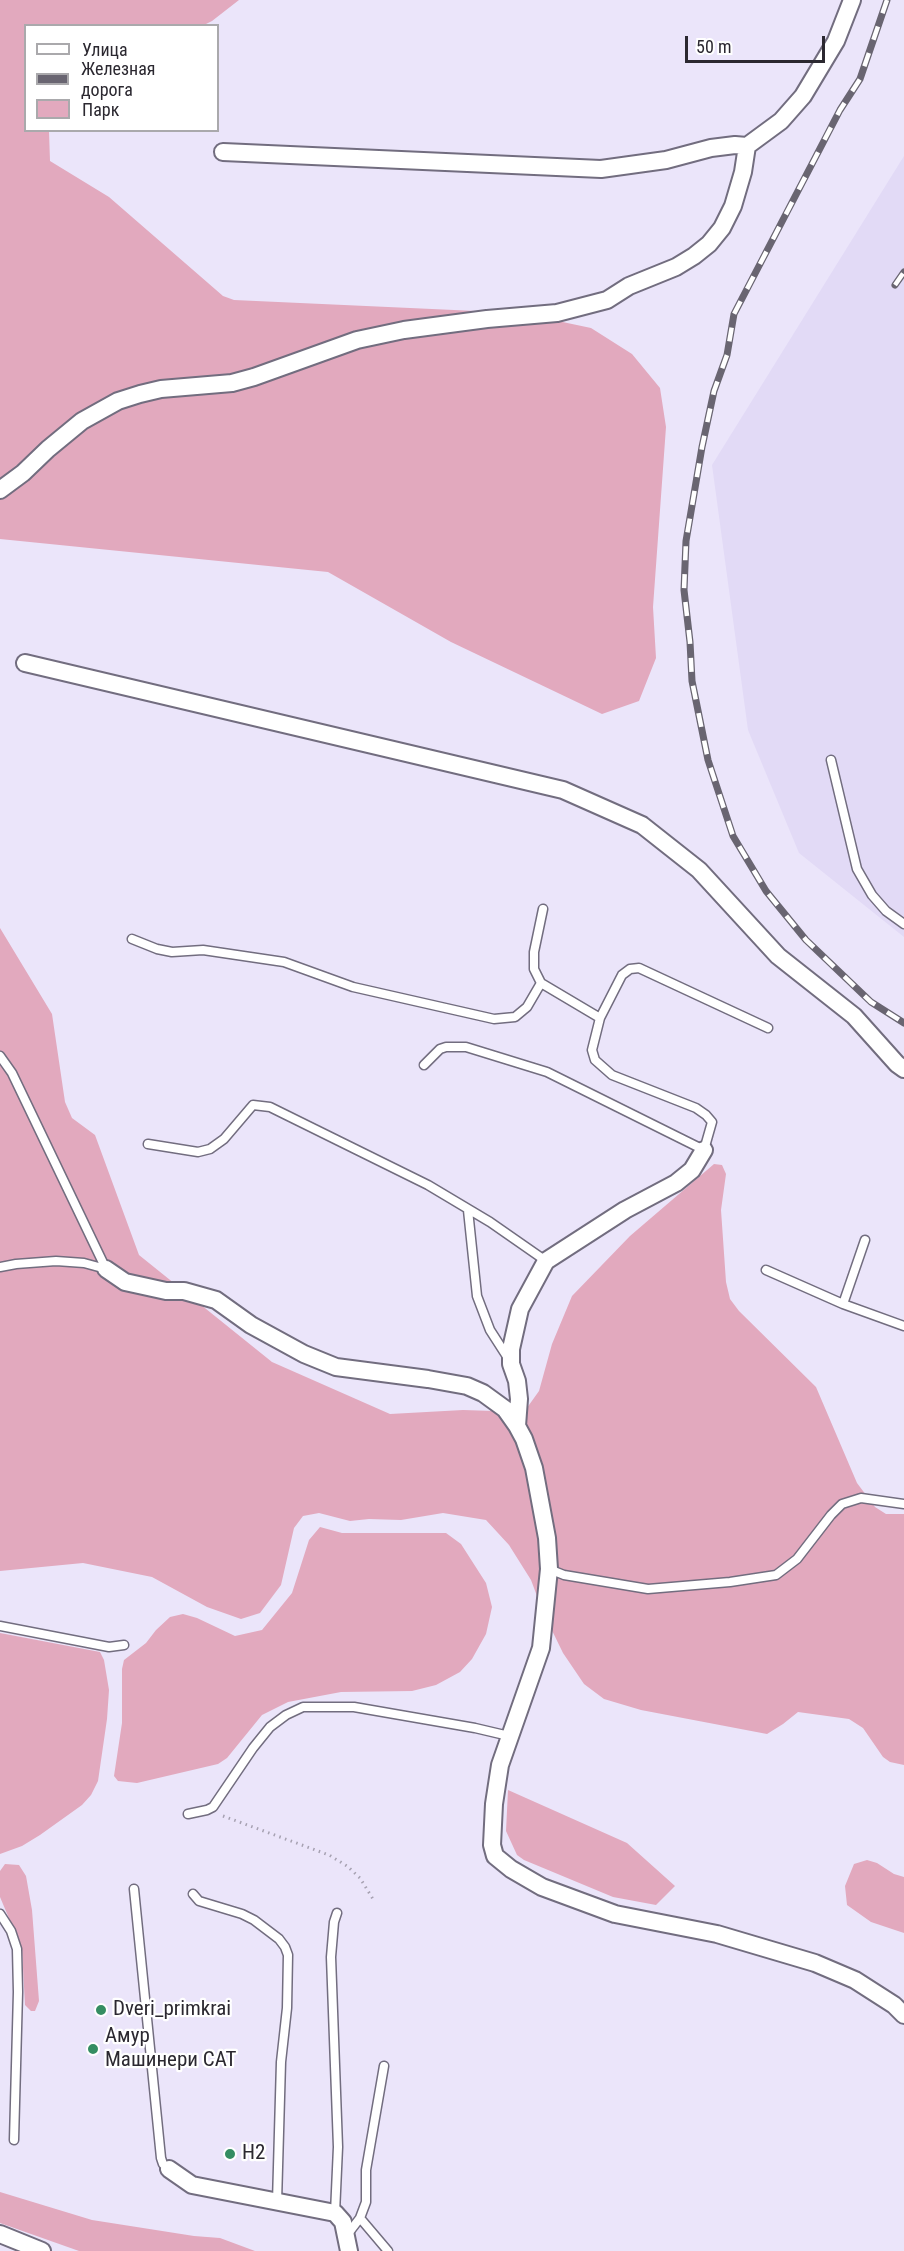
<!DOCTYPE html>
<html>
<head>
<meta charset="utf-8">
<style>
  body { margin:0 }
  #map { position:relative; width:904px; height:2251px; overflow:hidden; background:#ebe5fa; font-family:"Roboto Condensed",sans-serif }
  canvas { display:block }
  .legend { position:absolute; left:24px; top:24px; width:195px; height:108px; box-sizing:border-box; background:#fff; border:2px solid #aaa9ac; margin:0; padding:8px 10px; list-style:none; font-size:18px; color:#2b2830 }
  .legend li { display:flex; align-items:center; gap:12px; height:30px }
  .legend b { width:30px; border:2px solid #aaa9ac }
  .scale { position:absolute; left:685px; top:36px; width:140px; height:27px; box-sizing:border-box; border:3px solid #2b2830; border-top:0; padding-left:8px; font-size:18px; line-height:21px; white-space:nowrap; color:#2b2830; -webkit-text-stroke:4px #fff; paint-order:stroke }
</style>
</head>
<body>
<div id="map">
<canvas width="904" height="2251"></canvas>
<ul class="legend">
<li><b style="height:8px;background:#fff"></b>Улица</li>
<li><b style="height:8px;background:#696571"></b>Железная дорога</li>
<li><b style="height:16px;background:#e2a9be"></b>Парк</li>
</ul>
<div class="scale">50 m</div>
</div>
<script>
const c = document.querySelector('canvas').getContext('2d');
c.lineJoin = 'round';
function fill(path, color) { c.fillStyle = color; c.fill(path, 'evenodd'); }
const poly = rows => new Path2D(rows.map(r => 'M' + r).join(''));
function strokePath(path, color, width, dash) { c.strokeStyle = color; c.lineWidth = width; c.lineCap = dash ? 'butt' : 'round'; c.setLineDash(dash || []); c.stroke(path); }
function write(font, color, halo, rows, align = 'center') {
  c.font = font + ' "Roboto Condensed",sans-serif'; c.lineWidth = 4.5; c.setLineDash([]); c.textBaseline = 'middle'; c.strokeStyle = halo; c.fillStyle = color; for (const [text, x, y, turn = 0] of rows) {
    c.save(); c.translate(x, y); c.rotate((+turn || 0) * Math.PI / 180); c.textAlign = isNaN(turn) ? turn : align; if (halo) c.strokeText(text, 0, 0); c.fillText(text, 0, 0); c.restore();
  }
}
fill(poly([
  [904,156,904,937,799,853,748,730,712,465]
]), '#e2daf6');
fill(poly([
  [0,0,239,0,212,21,204,25,26,26,26,130,49,131,50,161,109,197,223,296,234,300,520,313,591,328,632,354,660,388,666,427,653,607,656,658,639,701,602,714,451,642,328,572,0,539],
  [0,928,52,1014,65,1102,72,1118,95,1135,139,1255,272,1362,390,1414,463,1410,524,1412,539,1391,552,1344,572,1296,630,1236,714,1164,722,1165,726,1174,721,1210,726,1282,730,1299,739,1311,816,1387,857,1483,875,1507,886,1514,904,1514,904,1765,890,1762,883,1757,863,1728,849,1719,798,1712,783,1724,767,1734,641,1710,604,1699,584,1684,563,1653,543,1612,531,1580,509,1545,486,1520,443,1513,401,1520,369,1519,350,1521,319,1513,303,1516,294,1528,281,1585,260,1613,241,1619,207,1607,152,1577,83,1563,0,1571],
  [320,1527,342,1533,446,1533,461,1544,486,1583,492,1607,486,1634,472,1659,460,1672,436,1685,412,1691,341,1692,288,1702,262,1715,227,1758,218,1764,137,1783,118,1781,114,1776,122,1723,122,1669,124,1660,146,1643,156,1630,170,1617,183,1614,197,1618,235,1636,262,1630,292,1593,309,1540],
  [0,1633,100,1652,104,1660,109,1690,107,1719,98,1781,91,1795,82,1805,40,1835,22,1846,0,1854],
  [508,1790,627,1843,675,1886,656,1905,613,1897,524,1860,517,1855,506,1831],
  [867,1860,877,1863,894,1874,904,1877,904,1933,871,1922,847,1905,845,1886,854,1864],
  [5,1864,19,1865,26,1876,32,1910,39,2001,35,2011,31,2011,25,2005,22,1949,0,1897,0,1871],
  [0,2192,92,2220,194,2236,220,2238,255,2251,79,2251,0,2223]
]), '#e2a9be');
const lane = poly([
  [831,760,857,869,872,895,886,911,904,924],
  [543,909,534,952,534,969,541,983,600,1018],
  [132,939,157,949,172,952,203,950,284,962,353,987,494,1019,515,1017,527,1007,541,983],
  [0,1056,12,1073,106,1269],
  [424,1065,440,1049,446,1047,466,1047,547,1072,704,1150,712,1122,706,1115,696,1108,612,1075,595,1060,592,1050,600,1018,622,975,630,969,639,968,768,1028],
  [148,1144,198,1152,210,1149,224,1139,253,1105,270,1107,428,1185,490,1222,546,1261],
  [468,1210,477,1296,490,1330,508,1358],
  [0,1267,16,1264,56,1261,84,1263,106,1269],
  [766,1270,843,1304,904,1326],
  [843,1304,865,1240],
  [549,1569,564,1575,648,1589,730,1582,776,1575,797,1559,831,1515,842,1504,861,1498,904,1504],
  [0,1626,109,1647,124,1645],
  [188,1814,207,1810,213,1807,253,1748,270,1727,286,1715,303,1707,354,1707,475,1728,509,1736],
  [134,1889,161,2158,163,2164,169,2169],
  [193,1894,199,1901,242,1914,254,1920,279,1939,285,1947,288,1955,287,2008,281,2062,277,2202],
  [0,1914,11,1931,17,1949,18,1992,14,2140],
  [335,2213,338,2147,331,1957,334,1922,337,1913],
  [360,2218,388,2251],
  [347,2235,360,2218,366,2202,366,2170,384,2066]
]);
const street = poly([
  [223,152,601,169,666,160,711,148,735,145,747,146,781,121,803,96,836,41,852,0],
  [0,490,23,473,48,449,82,421,118,401,140,394,161,389,232,383,254,377,357,340,404,330,487,319,557,313,607,300,629,286,676,267,694,256,709,244,722,228,733,206,743,172,747,146],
  [25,663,563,790,642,825,699,870,778,956,854,1016,897,1064,904,1069],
  [704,1150,692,1170,676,1183,625,1210,546,1261,520,1309,511,1349,511,1364,517,1381,519,1399,517,1426,524,1439,534,1468,547,1538,549,1569,541,1648,500,1765,494,1804,492,1845,495,1856,511,1869,542,1887,615,1914,717,1934,815,1963,855,1980,894,2005,904,2015],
  [106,1269,125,1282,166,1291,184,1291,216,1300,251,1325,304,1354,336,1367,428,1379,467,1386,483,1393,505,1409,517,1426],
  [169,2169,192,2185,335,2213,343,2222,349,2251],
  [0,2234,42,2251]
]);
strokePath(lane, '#726d7f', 11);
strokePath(street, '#726d7f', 20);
strokePath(poly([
  [223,1816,329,1855,347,1866,360,1878,373,1899]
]), '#a6a1b1', 3, [1.5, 4.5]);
strokePath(lane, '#fff', 8);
strokePath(street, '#fff', 16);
const rail = poly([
  [887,0,860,79,840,110,734,314,727,355,714,391,702,447,686,541,684,590,690,642,692,681,708,760,733,836,766,891,806,940,871,1002,904,1023],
  [895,285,904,272]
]);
strokePath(rail, '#696571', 7);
strokePath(rail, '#fff', 4.5, [14]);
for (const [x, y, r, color] of [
  [101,2010,6,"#348d62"],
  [93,2049,6,"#348d62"],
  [230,2154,6,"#348d62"]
]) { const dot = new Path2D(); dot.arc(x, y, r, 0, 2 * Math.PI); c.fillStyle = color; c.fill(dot); strokePath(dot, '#fff', 2); }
write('21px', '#2b2830', '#fff', [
  ["Dveri_primkrai",113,2010],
  ["Амур",105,2037],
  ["Машинери CAT",105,2061],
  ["H2",242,2154]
], 'left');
</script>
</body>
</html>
